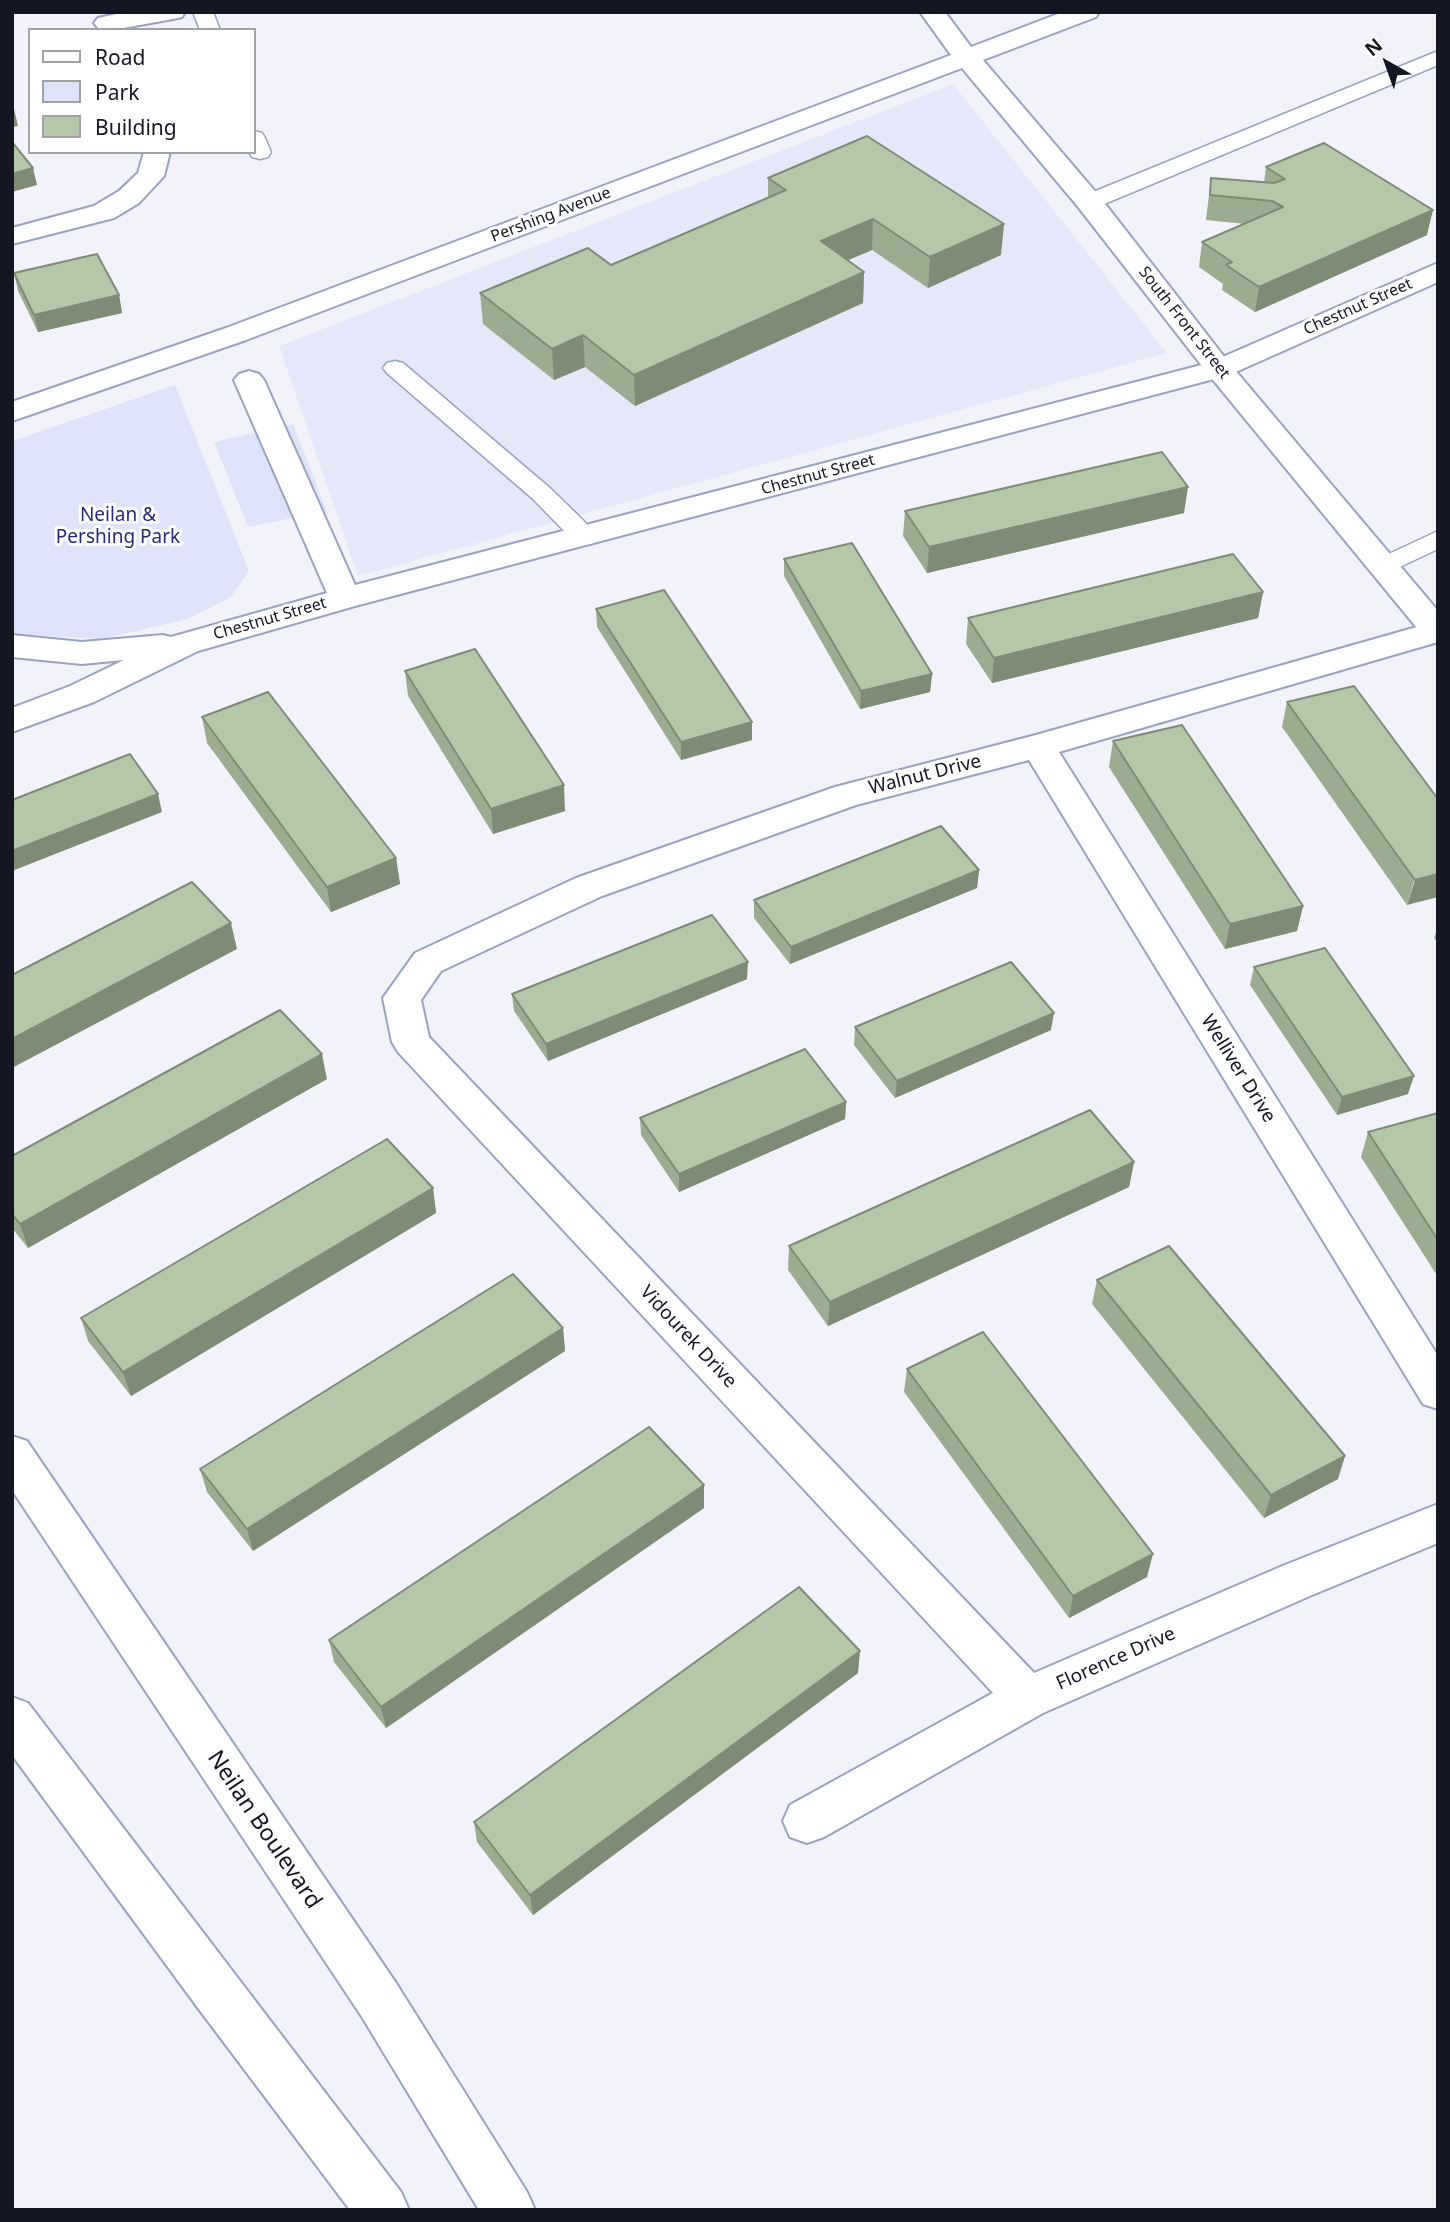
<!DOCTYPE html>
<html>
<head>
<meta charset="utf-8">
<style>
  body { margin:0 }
  #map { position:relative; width:1450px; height:2222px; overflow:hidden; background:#f2f3fa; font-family:"Noto Sans",sans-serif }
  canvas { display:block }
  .frame { position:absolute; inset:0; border:14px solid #141723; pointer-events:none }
  .legend { position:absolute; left:28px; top:28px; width:228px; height:126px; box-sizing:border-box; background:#fff; border:2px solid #a1a2a7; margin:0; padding:9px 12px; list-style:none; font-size:21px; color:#141723 }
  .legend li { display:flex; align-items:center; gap:14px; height:35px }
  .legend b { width:35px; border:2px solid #a1a2a7 }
  .north { position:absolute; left:1352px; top:28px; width:70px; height:70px; -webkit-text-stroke:5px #fff; paint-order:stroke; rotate:320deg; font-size:19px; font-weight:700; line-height:28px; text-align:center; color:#141723 }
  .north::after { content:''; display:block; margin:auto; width:24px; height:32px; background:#141723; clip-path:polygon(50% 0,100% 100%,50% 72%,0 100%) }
</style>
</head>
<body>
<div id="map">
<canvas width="1450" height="2222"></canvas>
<div class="frame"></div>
<ul class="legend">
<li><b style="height:9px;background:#fff"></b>Road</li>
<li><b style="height:19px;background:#dee3fa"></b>Park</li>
<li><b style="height:19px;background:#b4c8a9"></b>Building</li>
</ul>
<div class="north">N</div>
</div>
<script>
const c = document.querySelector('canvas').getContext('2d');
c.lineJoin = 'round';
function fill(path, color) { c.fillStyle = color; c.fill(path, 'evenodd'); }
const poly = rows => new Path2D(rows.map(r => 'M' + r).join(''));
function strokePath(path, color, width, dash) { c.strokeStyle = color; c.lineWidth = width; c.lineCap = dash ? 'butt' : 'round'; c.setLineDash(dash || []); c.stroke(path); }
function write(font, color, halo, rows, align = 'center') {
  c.font = font + ' "Noto Sans",sans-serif'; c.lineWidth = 6; c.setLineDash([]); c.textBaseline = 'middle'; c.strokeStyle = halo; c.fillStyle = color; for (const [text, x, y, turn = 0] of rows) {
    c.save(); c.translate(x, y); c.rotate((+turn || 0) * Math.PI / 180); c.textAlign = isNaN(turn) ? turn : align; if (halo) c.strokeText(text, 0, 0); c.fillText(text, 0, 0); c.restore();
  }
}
fill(poly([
  [953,84,1167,353,358,576,279,346]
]), '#e4e8f9');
fill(poly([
  [175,385,249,571,230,598,188,619,101,639,12,634,12,441],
  [293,424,327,511,248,527,214,442]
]), '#dee3fa');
const lane = poly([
  [193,12,213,12,220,30,200,30,193,12],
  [1438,51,1438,65,1097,207,1081,207,1078,202,1081,197,1438,51],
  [254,131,262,133,265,138,271,152,268,157,260,159,252,157,249,152,254,152,254,131],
  [395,361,403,363,551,489,594,531,598,537,594,543,585,545,576,543,533,499,387,373,383,368,387,363,395,361],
  [1438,531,1438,549,1385,574,1376,572,1372,566,1376,560,1438,531]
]);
const street = poly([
  [126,12,185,12,182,17,173,19,112,30,98,28,94,23,98,18,126,12],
  [144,152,170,152,164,176,139,203,114,218,12,244,12,228,94,206,119,191,138,173,144,152],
  [1438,263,1438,282,1229,375,355,606,198,651,94,702,12,732,12,708,70,686,124,660,82,664,12,657,12,635,82,642,163,635,171,637,327,593,234,380,239,374,249,371,259,374,264,380,355,585,1209,363,1438,263],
  [1438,621,1438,642,1059,752,1438,1356,1438,1409,1423,1404,1029,760,856,805,602,896,441,971,421,1000,429,1037,1034,1673,1280,1567,1438,1504,1438,1543,1312,1595,1043,1713,824,1837,807,1843,790,1837,783,1821,790,1805,993,1693,398,1052,392,1042,383,998,415,953,576,878,835,787,1036,735,1438,621]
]);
const secondary = poly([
  [920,12,945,12,971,47,1063,12,1099,12,1096,17,983,60,1099,196,1229,363,1438,611,1438,643,1426,639,1209,375,1079,208,962,68,246,340,12,421,12,402,226,328,951,55,920,12],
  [12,1436,27,1441,396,1983,527,2192,535,2210,479,2210,362,2017,12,1490,12,1436],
  [12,1697,28,1703,401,2192,409,2210,350,2210,198,2008,12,1755,12,1697]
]);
strokePath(lane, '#9aa1c1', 3);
strokePath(street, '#9aa1c1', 4);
strokePath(secondary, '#9aa1c1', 4);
fill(lane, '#fff');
fill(street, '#fff');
fill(secondary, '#fff');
fill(poly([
  [1266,167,1427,235,1255,312,1222,290,1223,284,1199,267,1202,242,1245,224,1206,220,1211,178,1264,183],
  [768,178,1001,255,928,288,872,250,848,260,864,272,863,303,635,406,585,367,554,380,483,324,480,293,611,265,768,198],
  [14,273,119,295,122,313,38,332,18,291],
  [905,511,1184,513,927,573,903,536],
  [784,559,932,674,930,692,860,709,784,576],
  [1263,592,1258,618,992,683,966,644,968,618],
  [596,609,752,740,681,760,597,627],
  [405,671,565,811,493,834,408,696],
  [1287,702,1438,799,1407,905,1282,727],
  [202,717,396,858,400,884,331,912,207,743],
  [1113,741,1303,906,1297,931,1225,949,1109,767],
  [979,870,977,888,790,964,754,918,754,900],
  [1438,926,1438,943,1434,938],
  [1254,967,1408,1094,1337,1115,1250,985],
  [747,979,548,1061,514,1011,512,994],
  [855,1027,1051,1030,895,1098,854,1045],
  [327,1079,28,1248,12,1228,12,1156],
  [846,1102,845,1119,679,1192,641,1135,640,1118],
  [1438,1113,1438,1277,1361,1157,1368,1132],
  [1134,1162,1129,1187,828,1326,788,1270,789,1246],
  [433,1188,436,1213,131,1396,88,1341,81,1318],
  [1097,1280,1338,1479,1264,1518,1092,1304],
  [563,1328,565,1351,253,1551,207,1492,200,1469],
  [907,1369,1147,1577,1069,1618,904,1392],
  [704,1508,386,1728,334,1662,329,1640],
  [858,1673,533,1915,477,1842,474,1822]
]), '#9bac91');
fill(poly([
  [12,109,14,109,18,126,12,127],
  [33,168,37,185,12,192,12,174],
  [1433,210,1427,235,1255,312,1259,287],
  [873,219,872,250,820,272,821,241],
  [1004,224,1001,255,928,288,930,257],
  [864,272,863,303,635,406,634,375],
  [119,295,122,313,38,332,34,315],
  [583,335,585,367,554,380,552,349],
  [1188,487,1184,513,927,573,929,547],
  [1263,592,1258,618,992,683,994,658],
  [932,674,930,692,860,709,861,691],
  [752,722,752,740,681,760,681,742],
  [564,785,565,811,493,834,491,809],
  [158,794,162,812,12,871,12,851],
  [396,858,400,884,331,912,327,887],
  [979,870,977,888,790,964,791,947],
  [1438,874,1438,897,1407,905,1415,880],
  [1303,906,1297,931,1225,949,1230,924],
  [231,923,237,949,12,1068,12,1039],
  [748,962,747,979,548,1061,546,1044],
  [1054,1013,1051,1030,895,1098,897,1081],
  [322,1054,327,1079,28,1248,20,1224],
  [1414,1076,1408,1094,1337,1115,1342,1097],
  [846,1102,845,1119,679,1192,679,1174],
  [1134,1162,1129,1187,828,1326,830,1302],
  [433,1188,436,1213,131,1396,123,1372],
  [563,1328,565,1351,253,1551,247,1529],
  [1345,1456,1338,1479,1264,1518,1271,1495],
  [704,1485,704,1508,386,1728,381,1707],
  [1153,1554,1147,1577,1069,1618,1073,1596],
  [860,1651,858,1673,533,1915,530,1895]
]), '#7e8c76');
const building = poly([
  [867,136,1004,224,930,257,873,219,821,241,864,272,634,375,583,335,552,349,480,293,588,248,611,265,786,190,768,178,867,136],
  [12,142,33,168,12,174,12,142],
  [1324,143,1433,210,1259,287,1226,265,1232,262,1202,242,1283,207,1272,201,1210,195,1211,178,1274,183,1285,179,1266,167,1324,143],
  [97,254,119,295,34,315,14,273,97,254],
  [1162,452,1188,487,929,547,905,511,1162,452],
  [852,543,932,674,861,691,784,559,852,543],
  [1233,554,1263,592,994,658,968,618,1233,554],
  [664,590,752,722,681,742,596,609,664,590],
  [475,649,564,785,491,809,405,671,475,649],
  [1354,686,1438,799,1438,874,1415,880,1287,702,1354,686],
  [268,692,396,858,327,887,202,717,268,692],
  [1182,725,1303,906,1230,924,1113,741,1182,725],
  [130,754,158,794,12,851,12,800,130,754],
  [941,826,979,870,791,947,754,900,941,826],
  [192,882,231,923,12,1039,12,975,192,882],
  [712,915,748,962,546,1044,512,994,712,915],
  [1325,948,1414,1076,1342,1097,1254,967,1325,948],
  [1011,962,1054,1013,897,1081,855,1027,1011,962],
  [280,1010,322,1054,20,1224,12,1214,12,1156,280,1010],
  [805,1049,846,1102,679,1174,640,1118,805,1049],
  [1090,1110,1134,1162,830,1302,789,1246,1090,1110],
  [1438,1113,1438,1240,1368,1132,1438,1113],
  [387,1139,433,1188,123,1372,81,1318,387,1139],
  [1169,1246,1345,1456,1271,1495,1097,1280,1169,1246],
  [513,1274,563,1328,247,1529,200,1469,513,1274],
  [983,1332,1153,1554,1073,1596,907,1369,983,1332],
  [649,1427,704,1485,381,1707,329,1640,649,1427],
  [799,1587,860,1651,530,1895,474,1822,799,1587]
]);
fill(building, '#b4c8a9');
strokePath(building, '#7e8c76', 2);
write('16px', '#141723', '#fff', [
  ["Pershing Avenue",551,215,-21],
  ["Chestnut Street",1358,307,-24],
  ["South Front Street",1184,323,52],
  ["Chestnut Street",818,475,-15],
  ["Chestnut Street",270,619,-16]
]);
write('19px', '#282979', '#fff', [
  ["Neilan &",118,516],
  ["Pershing Park",118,538]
]);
write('19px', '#141723', '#fff', [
  ["Walnut Drive",925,775,-14],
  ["Welliver Drive",1238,1069,58],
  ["Vidourek Drive",688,1337,47],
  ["Florence Drive",1116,1659,-24]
]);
write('23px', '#141723', '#fff', [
  ["Neilan Boulevard",264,1830,56]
]);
</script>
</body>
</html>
